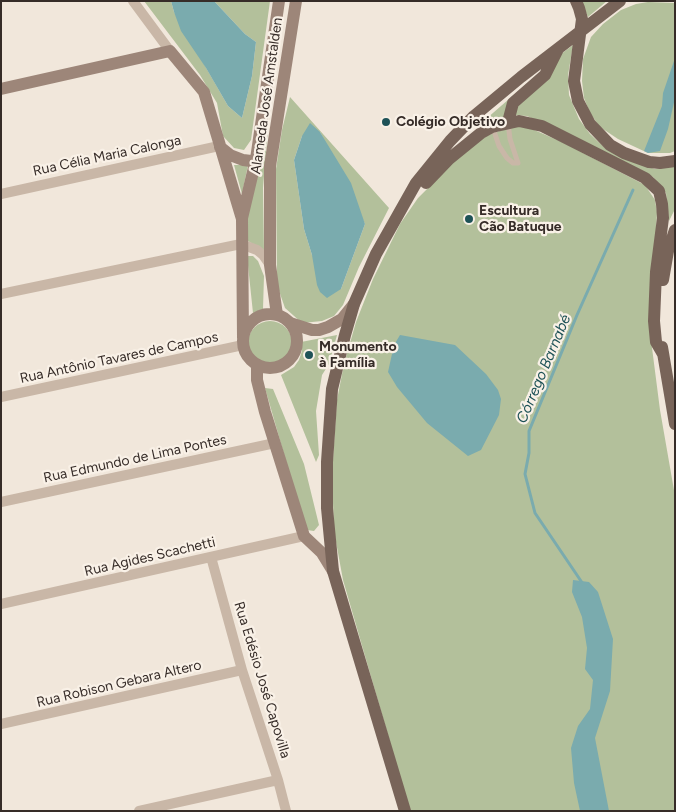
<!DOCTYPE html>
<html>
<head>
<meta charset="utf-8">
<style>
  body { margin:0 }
  #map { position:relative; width:676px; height:812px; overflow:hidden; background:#f1e7db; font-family:Figtree,sans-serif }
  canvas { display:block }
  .frame { position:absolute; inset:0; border:2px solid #362c28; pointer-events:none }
</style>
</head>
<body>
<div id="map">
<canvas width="676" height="812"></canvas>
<div class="frame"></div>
</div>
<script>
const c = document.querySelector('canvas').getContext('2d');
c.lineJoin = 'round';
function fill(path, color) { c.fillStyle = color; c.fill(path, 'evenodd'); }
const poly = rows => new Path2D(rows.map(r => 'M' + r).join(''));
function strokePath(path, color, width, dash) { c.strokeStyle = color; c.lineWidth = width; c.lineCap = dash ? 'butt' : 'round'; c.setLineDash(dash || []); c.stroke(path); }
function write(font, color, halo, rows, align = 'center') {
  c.font = font + ' Figtree,sans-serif'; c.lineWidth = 4.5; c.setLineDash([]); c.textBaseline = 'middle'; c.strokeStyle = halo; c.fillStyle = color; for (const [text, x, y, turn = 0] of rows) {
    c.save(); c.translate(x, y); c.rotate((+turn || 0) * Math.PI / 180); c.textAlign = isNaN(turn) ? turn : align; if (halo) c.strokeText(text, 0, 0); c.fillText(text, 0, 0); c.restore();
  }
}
fill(poly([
  [144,1,171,1,174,12,228,106,242,118,252,76,256,42,245,34,214,1,270,1,251,140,244,150,234,148,223,136,217,103,200,75],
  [581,1,607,1,588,17],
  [648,2,675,3,675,151,670,153,648,153,618,139,600,127,590,113,584,98,582,81,583,59,591,37,603,24,621,10,636,4],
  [573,45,568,75,569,95,579,119,590,134,605,148,628,160,655,169,675,166,675,209,669,221,666,193,653,177,527,116,513,115,516,105,561,54],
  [539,73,504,117,482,127,486,119],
  [290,97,389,208,359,267,343,305,334,316,322,321,302,323,285,308,277,285,276,169,282,130],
  [320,132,365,224,341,289,312,255,304,229,294,160,302,136],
  [525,126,562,142,645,185,655,200,657,212,651,340,660,410,675,496,675,811,410,811,343,580,334,531,332,475,337,400,344,364,356,322,373,279,400,224,418,198,430,186,458,157,486,136,511,127],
  [266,128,268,128,263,188,264,251,248,241,246,223],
  [234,165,248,165,242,194],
  [247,256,253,256,258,261,264,276,263,309,253,313],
  '248 343a22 22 0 1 1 44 0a22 22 0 1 1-44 0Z',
  [337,335,329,364,322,375,316,411,319,455,316,462,281,375,294,367,299,360,302,351,301,342],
  [265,388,273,389,304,464,319,525,314,531,307,530,304,524]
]), '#b3c09b');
fill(poly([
  [171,1,214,1,245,34,256,42,252,76,242,118,228,106,206,68,181,31,174,12],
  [675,58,675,98,668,129,660,151,648,153,644,151,662,106,663,93],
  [310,123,320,132,351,183,365,224,341,289,327,298,320,292,317,285,312,255,304,229,294,160,302,136],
  [400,335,455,345,486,374,498,390,501,399,499,415,481,450,468,456,427,423,397,387,388,372,394,345],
  [573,580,589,582,598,592,613,639,610,691,595,738,609,811,580,811,574,783,571,748,578,726,590,709,593,680,585,669,587,648,582,617,572,592]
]), '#7aabae');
strokePath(poly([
  [583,584,535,513,525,474,529,453,529,431,577,315,633,190]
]), '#7aabae', 3);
strokePath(poly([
  [508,123,510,139,518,163],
  [493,128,499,146,507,158,513,163,518,163]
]), '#c9b7a7', 5);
strokePath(poly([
  [133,1,170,51],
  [1,194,219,146],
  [1,294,241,244,257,250,263,255,270,265],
  [1,397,243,345],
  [1,502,275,443],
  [211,557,242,670,278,780,286,811],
  [1,604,304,536],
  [1,724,242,670],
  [139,811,278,780]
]), '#c9b7a7', 10);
strokePath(poly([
  [1,89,170,51,204,92,242,219,243,338],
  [220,147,230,155,243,160,251,161,256,159],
  [242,218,256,159,279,1],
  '243 341a27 27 0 1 1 54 0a27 27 0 1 1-54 0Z',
  [277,315,270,265,270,166,296,1],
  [290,323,312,330,319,330,328,327,342,319,354,304],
  [257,365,257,380,265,412,304,536,322,553,333,571]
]), '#9d8679', 12);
strokePath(poly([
  [576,1,579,8,582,19,574,81,578,101,590,124,610,145,624,153,649,162,660,163,675,161],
  [508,122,513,103,545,75,558,49],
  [426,183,449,159,481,133,492,127,519,121,542,126,645,178,659,191,662,204,663,218,656,272,654,321,656,342,663,354],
  [663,280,668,251,675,230],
  [662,347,675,424],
  [405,811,333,571,327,508,327,462,332,389,345,335,354,304,376,254,416,183,450,141,474,116,521,77,620,1]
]), '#786459', 12);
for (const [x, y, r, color] of [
  [386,122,5,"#1e5257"],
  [469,219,5,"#1e5257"],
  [309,355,5,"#1e5257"]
]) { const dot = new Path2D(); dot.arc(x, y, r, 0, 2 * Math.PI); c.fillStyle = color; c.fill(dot); strokePath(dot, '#f9f1e7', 2); }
write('14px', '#362c28', '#f9f1e7', [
  ["Alameda José Amstalden",267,96,-82],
  ["Rua Célia Maria Calonga",107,156,-12],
  ["Rua Antônio Tavares de Campos",119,358,-12],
  ["Rua Edmundo de Lima Pontes",135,459,-12],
  ["Rua Agides Scachetti",150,557,-13],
  ["Rua Edésio José Capovilla",262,680,73],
  ["Rua Robison Gebara Altero",119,684,-13]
]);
write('bold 14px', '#362c28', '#f9f1e7', [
  ["Colégio Objetivo",396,122],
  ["Escultura",479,211],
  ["Cão Batuque",479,227],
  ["Monumento",319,347],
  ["à Família",319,363]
], 'left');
write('italic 15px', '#1e5257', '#f9f1e7', [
  ["Córrego Barnabé",544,369,-67]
]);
</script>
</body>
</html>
